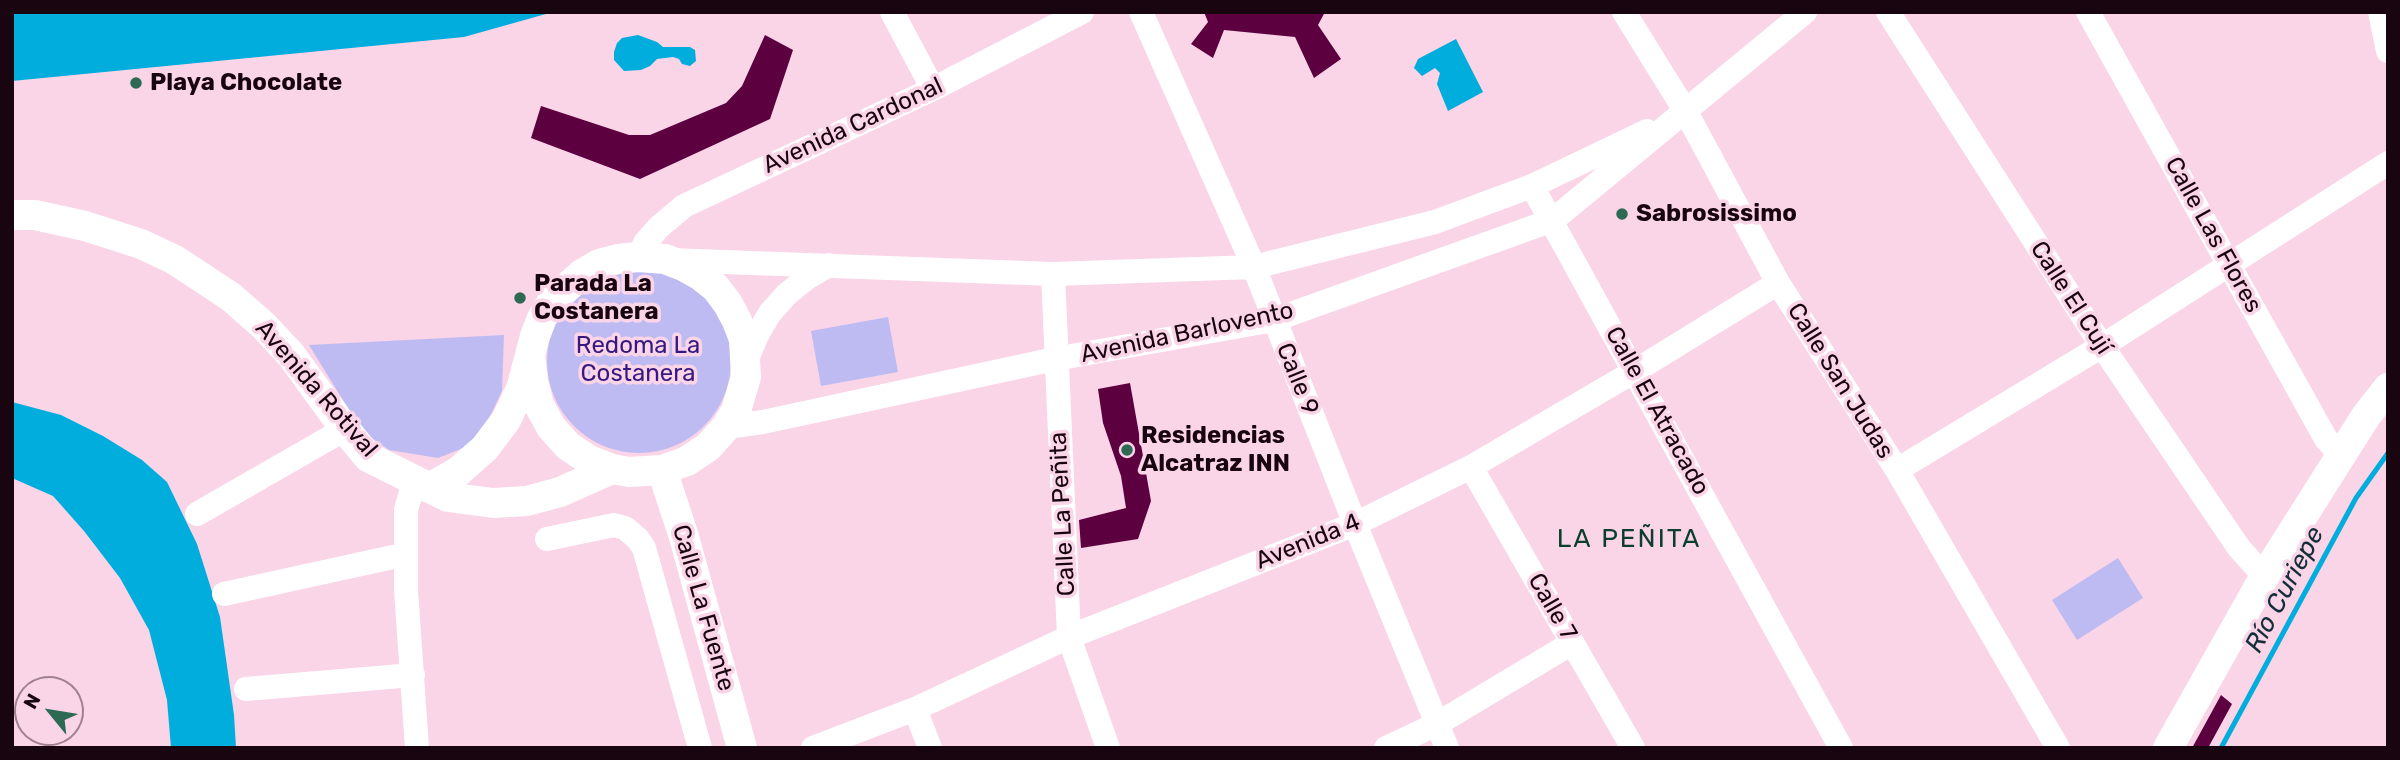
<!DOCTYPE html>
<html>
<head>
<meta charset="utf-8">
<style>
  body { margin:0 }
  #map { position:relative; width:2400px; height:760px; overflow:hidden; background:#fad4e7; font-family:Rubik,sans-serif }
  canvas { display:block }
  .frame { position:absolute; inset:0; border:14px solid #180510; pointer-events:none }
  .north { position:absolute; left:14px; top:676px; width:70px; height:70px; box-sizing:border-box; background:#fad4e7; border:2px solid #a08191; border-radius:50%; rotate:300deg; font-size:19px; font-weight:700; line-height:28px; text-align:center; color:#180510 }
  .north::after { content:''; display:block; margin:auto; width:24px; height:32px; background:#2d6953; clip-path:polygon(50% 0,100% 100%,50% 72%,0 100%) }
</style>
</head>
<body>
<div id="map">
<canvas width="2400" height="760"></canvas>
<div class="frame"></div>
<div class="north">N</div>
</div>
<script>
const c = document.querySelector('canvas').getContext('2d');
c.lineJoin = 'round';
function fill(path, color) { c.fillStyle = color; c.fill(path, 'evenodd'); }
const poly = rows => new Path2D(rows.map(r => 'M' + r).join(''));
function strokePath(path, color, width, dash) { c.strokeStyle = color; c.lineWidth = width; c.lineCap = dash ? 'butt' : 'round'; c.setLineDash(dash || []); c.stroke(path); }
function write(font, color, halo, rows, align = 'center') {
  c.font = font + ' Rubik,sans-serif'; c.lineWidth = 7; c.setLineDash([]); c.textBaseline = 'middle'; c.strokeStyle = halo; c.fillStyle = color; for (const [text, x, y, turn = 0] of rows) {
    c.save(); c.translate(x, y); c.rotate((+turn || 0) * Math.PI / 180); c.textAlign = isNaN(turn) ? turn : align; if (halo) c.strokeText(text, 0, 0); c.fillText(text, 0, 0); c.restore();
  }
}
fill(poly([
  '547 361a92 92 0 1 1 184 0a92 92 0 1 1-184 0Z',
  [888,317,898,372,821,386,811,331],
  [504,335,502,391,478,442,438,458,389,450,362,431,309,345],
  [2118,558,2143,598,2077,640,2052,600]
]), '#bebbf2');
fill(poly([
  [12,12,553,12,464,37,12,81],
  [638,35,657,42,663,47,690,47,695,50,696,61,690,66,682,64,679,59,673,57,657,59,650,66,641,70,624,71,614,60,614,52,617,43,622,38],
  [1456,39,1483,92,1448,111,1437,84,1440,73,1435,68,1422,76,1414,68,1418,59],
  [12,402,61,415,103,436,142,460,167,482,197,544,220,617,234,715,236,748,171,748,167,700,149,630,120,578,84,531,53,496,12,478]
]), '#00addd');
strokePath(poly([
  [2221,748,2356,498,2388,453]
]), '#00addd', 5);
fill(poly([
  [1204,12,1325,12,1318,25,1341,59,1314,78,1295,37,1224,30,1213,58,1191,44,1208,22],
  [765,35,793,50,770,119,640,179,531,138,541,106,629,135,650,135,726,103,742,86],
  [1130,383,1151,501,1138,539,1081,548,1079,520,1126,508,1121,476,1103,423,1098,389],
  [2221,695,2232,704,2208,748,2192,748]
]), '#5d0040');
strokePath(poly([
  [892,12,933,89],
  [1141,12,1254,267,1355,524,1447,748],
  [1624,12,1686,112,1778,283,1897,470,2058,748],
  [1888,12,2102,346,2239,548,2258,569,2266,574],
  [2088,12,2326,439,2341,455],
  [2380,12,2388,51],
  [1532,186,1841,748],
  [638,257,645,243,659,227,684,206,933,89,1082,12],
  [669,260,1053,274,1254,267,1435,222,1532,186,1647,131],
  [1053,274,1069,637,1108,748],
  [747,359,757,335,770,313,787,294,807,278,829,265],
  [726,427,763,422,1055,359,1274,320,1553,220,1805,12],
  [1471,467,1633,748],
  [1897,470,2102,346,2388,163],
  [414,481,406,510,406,590,417,748],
  [197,514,345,429],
  [547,539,614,525,625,528,638,539,644,548,700,748],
  [224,594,393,557,406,557],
  [246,689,413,675],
  [915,709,930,748],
  [813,748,915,709,1069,637,1355,524,1471,467,1635,371,1778,283],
  [1386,748,1437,724,1572,643]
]), '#fff', 24);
strokePath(poly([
  [12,215,35,215,85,226,141,244,175,260,231,297,264,326,291,355,345,429,368,457,448,497,493,503,527,501,560,492,612,469],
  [662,470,684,537,742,748],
  [429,488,459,471,485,448,506,420,521,389,530,355,535,336,542,318,553,300,582,274,599,264,618,259,638,257,665,259,683,266,701,276,716,288,728,304,737,321,744,339,746,377,736,411,726,427,708,447,687,461,662,470,629,472,612,469,589,460,568,446,551,427,539,405,533,381,530,355],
  [2168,748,2266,574,2366,416,2388,388]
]), '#fff', 30);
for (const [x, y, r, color] of [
  [136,83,7,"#2d6953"],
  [1622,214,7,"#2d6953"],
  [520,298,7,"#2d6953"],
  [1127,450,7,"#2d6953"]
]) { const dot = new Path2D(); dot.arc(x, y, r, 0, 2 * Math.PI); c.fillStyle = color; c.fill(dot); strokePath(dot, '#fad4e7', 2.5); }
write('bold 24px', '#180510', '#fad4e7', [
  ["Playa Chocolate",150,83],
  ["Sabrosissimo",1636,214],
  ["Parada La",534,284],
  ["Costanera",534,312],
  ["Residencias",1141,436],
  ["Alcatraz INN",1141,464]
], 'left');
write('24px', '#180510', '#fad4e7', [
  ["Avenida Cardonal",853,126,-25],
  ["Calle Las Flores",2213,235,61],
  ["Calle El Cují",2071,298,57],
  ["Avenida Barlovento",1187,333,-12],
  ["Calle 9",1297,379,68],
  ["Calle San Judas",1840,381,58],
  ["Avenida Rotival",316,389,49],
  ["Calle El Atracado",1657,411,61],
  ["Calle La Peñita",1063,514,-93],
  ["Avenida 4",1308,542,-22],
  ["Calle 7",1552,607,60],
  ["Calle La Fuente",703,608,74]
]);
write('24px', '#351980', '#fad4e7', [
  ["Redoma La",638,346],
  ["Costanera",638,374]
]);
c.letterSpacing = '2px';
write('26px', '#0c3e2e', '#fad4e7', [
  ["LA PEÑITA",1629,539]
]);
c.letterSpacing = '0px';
write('italic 26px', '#122e39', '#fad4e7', [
  ["Río Curiepe",2285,590,-62]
]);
</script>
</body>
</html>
